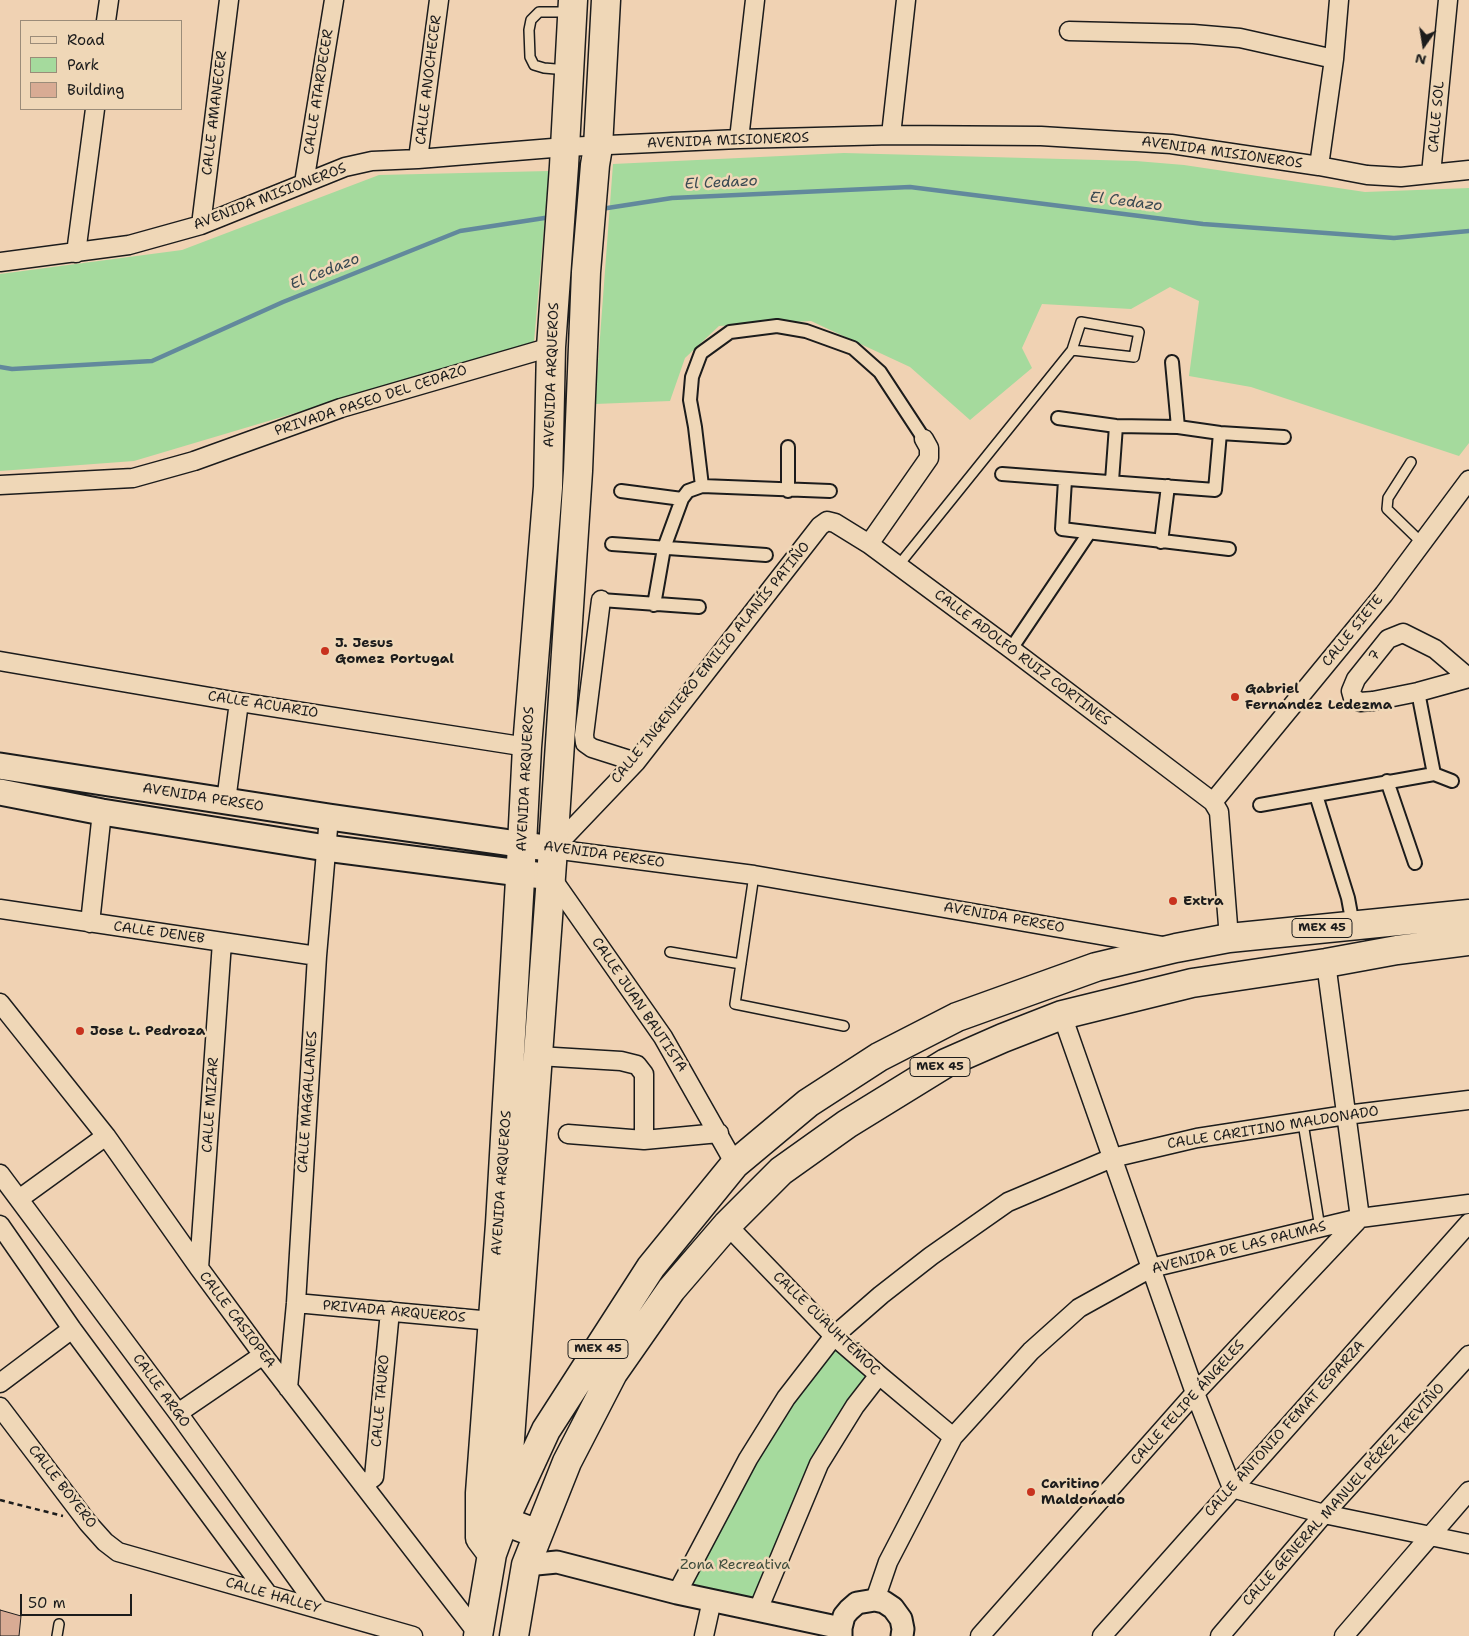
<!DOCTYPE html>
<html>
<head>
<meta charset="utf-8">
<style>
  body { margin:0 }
  #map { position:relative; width:1469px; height:1636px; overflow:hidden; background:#f0d2b3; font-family:"Shantell Sans",sans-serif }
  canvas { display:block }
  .legend { position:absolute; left:20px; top:20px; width:162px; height:90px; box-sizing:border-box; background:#efd7b7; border:1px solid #9b8c79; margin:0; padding:6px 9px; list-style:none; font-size:15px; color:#1c1c1c }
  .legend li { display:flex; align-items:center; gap:10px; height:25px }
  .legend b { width:25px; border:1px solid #9b8c79 }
  .north { position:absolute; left:1399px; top:20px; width:50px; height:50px; -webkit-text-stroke:4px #efd7b7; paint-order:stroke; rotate:193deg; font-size:14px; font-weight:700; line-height:20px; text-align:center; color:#1c1c1c }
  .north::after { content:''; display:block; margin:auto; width:18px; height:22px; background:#1c1c1c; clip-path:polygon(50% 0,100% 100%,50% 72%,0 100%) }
  .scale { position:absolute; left:20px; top:1594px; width:112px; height:22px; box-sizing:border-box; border:2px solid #1c1c1c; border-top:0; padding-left:6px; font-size:15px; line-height:18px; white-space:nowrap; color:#1c1c1c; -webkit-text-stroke:4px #efd7b7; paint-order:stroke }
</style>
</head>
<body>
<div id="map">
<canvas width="1469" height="1636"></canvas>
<ul class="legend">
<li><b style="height:6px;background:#efd7b7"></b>Road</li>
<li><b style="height:14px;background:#a5da9d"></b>Park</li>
<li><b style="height:14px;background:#d8ab94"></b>Building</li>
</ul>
<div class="north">N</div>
<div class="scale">50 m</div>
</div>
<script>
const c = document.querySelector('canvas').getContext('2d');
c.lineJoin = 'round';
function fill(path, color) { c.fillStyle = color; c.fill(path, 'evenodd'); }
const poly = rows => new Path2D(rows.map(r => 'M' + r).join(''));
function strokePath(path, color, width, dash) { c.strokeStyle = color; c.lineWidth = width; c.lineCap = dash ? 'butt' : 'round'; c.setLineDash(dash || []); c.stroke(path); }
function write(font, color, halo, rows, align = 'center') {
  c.font = font + ' "Shantell Sans",sans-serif'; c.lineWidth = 5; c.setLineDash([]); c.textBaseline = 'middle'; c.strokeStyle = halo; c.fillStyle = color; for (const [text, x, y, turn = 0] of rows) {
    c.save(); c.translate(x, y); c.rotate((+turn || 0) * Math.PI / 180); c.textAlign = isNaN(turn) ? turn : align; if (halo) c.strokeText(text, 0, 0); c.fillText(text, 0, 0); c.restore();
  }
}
fill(poly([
  [844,153,1136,161,1184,165,1365,192,1469,188,1469,443,1459,456,1251,387,1189,376,1199,301,1170,287,1131,309,1042,304,1022,348,1032,368,970,420,910,367,811,321,719,326,685,358,670,401,595,404,613,164],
  [549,171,534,342,134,461,0,471,0,274,182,250,379,175],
  [834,1336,879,1375,855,1406,758,1610,677,1593,748,1459]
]), '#a5da9d');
strokePath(poly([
  [601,209,672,198,910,187,1203,224,1394,238,1469,231],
  [0,367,12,369,152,361,283,302,460,231,551,217]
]), '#62899c', 4.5);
const building = poly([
  [0,1610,21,1616,19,1636,0,1636,0,1610]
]);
fill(building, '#d8ab94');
strokePath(building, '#1c1c1c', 1);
const service = poly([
  [567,70,544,68,534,65,530,57,529,30,531,20,539,12,570,12],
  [1081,322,1139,332,1134,357,1072,350,1081,322],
  [1411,462,1388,498,1387,509,1422,543],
  [898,566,1072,350],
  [754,875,735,1004,844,1026],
  [670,952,741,964],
  [1303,1123,1320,1228],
  [57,1636,59,1624]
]);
const pedestrian = poly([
  [1172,362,1178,427],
  [1058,418,1116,426,1178,427,1220,433,1284,437],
  [1002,474,1215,490,1220,433],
  [1065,480,1062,529,1229,549],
  [1112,481,1116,426],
  [702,486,695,427,690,400,692,377,701,353,730,332,777,326,806,331,853,348,880,372,924,439],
  [621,491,682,499],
  [788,491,788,447],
  [1161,542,1168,486],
  [612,544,766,555],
  [601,600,699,607],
  [654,605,664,548,682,499,688,491,702,486,830,491],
  [1011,649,1089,533],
  [1418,692,1434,774],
  [1387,781,1415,863],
  [1316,795,1348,898,1353,925],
  [1260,805,1434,774,1452,781]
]);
const minor = poly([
  [106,21,109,0],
  [1069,31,1193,34,1240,38,1334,59],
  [891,135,906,0],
  [739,139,755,0],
  [418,159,439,0],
  [1319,166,1334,59,1339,0],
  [1431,174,1448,0],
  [304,183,334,0],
  [201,225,229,0],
  [76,253,95,109],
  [0,262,129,245,201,225,345,167,372,161,418,159,565,147,739,139,891,135,1041,136,1171,144,1319,166,1367,175,1401,177,1469,170],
  [0,485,133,478,194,461,341,408,551,347],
  [869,544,929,458,929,448,924,439],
  [601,600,584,735,585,743,592,748,636,762],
  [0,661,239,702,527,747],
  [1469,678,1435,649,1403,633,1388,639,1356,679,1351,691,1353,698,1360,702,1373,701,1418,692,1469,678],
  [226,801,239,702],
  [1213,802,1384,594,1469,480],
  [553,849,636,762,820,526,827,521,835,523,869,544,1011,649,1213,802,1219,812,1229,938],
  [553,849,754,875,1163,946],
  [551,877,663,1037,735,1164],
  [0,909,317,956],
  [90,923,102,812],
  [0,1003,106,1136,199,1268,263,1355,478,1634],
  [1062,1015,1195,1393,1232,1488,1324,1514,1469,1544],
  [538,1056,621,1061,637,1065,644,1074,644,1140],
  [568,1134,644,1140,719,1133],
  [0,1174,178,1413,319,1609],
  [19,1199,106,1136],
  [0,1225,72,1329,267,1593],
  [727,1225,834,1336,879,1375,953,1437],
  [199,1268,222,942],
  [296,1303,492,1321],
  [0,1383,72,1329],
  [288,1388,296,1303,317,956,329,817],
  [0,1407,88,1523,105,1542,118,1552,413,1636],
  [178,1413,263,1355],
  [363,1485,374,1477,390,1311],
  [677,1593,748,1459,786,1398,834,1336,881,1295,931,1256,1008,1202,1112,1158,1197,1138,1346,1115,1469,1100],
  [875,1600,888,1562,953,1437,1031,1351,1079,1308,1151,1268,1360,1218,1469,1204],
  [758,1610,819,1464,855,1406,879,1375],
  [704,1636,712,1600],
  [980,1636,1195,1393,1360,1218,1326,963],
  [1102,1636,1469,1223],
  [1220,1636,1324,1514,1469,1355],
  [1344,1636,1469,1491]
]);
const tertiary = poly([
  [526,1565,557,1562,677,1593,841,1628],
  [841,1636,841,1628,844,1616,849,1610,857,1603,875,1600,884,1602,893,1608,901,1619,903,1629,902,1636]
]);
const secondary = poly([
  [0,766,329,817,553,849],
  [0,792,102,812,326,848,551,877]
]);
const primary = poly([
  [538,1534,504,1521,553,849,578,471,586,272,595,165,598,147,606,0],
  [492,1554,480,1538,480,1493,500,1224,522,845,527,747,548,487,551,347,564,166,573,0],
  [478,1636,492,1554,504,1521,546,1430,651,1267,735,1164,808,1103,879,1057,957,1017,1096,967,1176,948,1229,938,1469,914],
  [514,1636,526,1565,567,1462,613,1373,671,1290,727,1225,781,1171,847,1124,946,1063,1003,1038,1062,1015,1192,983,1326,963,1397,950,1469,941]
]);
strokePath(service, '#1c1c1c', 12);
strokePath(pedestrian, '#1c1c1c', 16);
strokePath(minor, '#1c1c1c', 21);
strokePath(tertiary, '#1c1c1c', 25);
strokePath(secondary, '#1c1c1c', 29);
strokePath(primary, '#1c1c1c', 31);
strokePath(poly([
  [0,1500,63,1516]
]), '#1c1c1c', 2.5, [5, 4]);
strokePath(service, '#efd7b7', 9);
strokePath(pedestrian, '#efd7b7', 12);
strokePath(minor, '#efd7b7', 18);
strokePath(tertiary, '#efd7b7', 21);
strokePath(secondary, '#efd7b7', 25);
strokePath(primary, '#efd7b7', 28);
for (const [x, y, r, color] of [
  [325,651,5,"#c8321e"],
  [1235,697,5,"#c8321e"],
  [1173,901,5,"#c8321e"],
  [80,1031,5,"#c8321e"],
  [1031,1492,5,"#c8321e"]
]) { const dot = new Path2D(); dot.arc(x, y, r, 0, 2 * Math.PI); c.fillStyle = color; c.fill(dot); strokePath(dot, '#efd7b7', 2); }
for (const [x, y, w] of [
  [1322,928,60],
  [940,1067,60],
  [598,1349,60]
]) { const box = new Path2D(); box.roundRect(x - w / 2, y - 9.5, w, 19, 4); c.fillStyle = '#efd7b7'; c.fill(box); strokePath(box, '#1c1c1c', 1); }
write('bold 12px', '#1c1c1c', null, [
  ["MEX 45",1322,928],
  ["MEX 45",940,1067],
  ["MEX 45",598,1349]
]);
write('14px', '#1c1c1c', '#efd7b7', [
  ["CALLE ANOCHECER",429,80,-83],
  ["CALLE ATARDECER",319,92,-81],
  ["CALLE AMANECER",215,113,-83],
  ["CALLE SOL",1437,117,-85],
  ["AVENIDA MISIONEROS",728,141,-2],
  ["AVENIDA MISIONEROS",1222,153,8],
  ["AVENIDA MISIONEROS",270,197,-21],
  ["AVENIDA ARQUEROS",552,375,-88],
  ["PRIVADA PASEO DEL CEDAZO",371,401,-18],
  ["CALLE SIETE",1353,631,-51],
  ["7",1375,656,-51],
  ["CALLE ADOLFO RUIZ CORTINES",1022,658,37],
  ["CALLE INGENIERO EMILIO ALANÍS PATIÑO",711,663,-51],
  ["CALLE ACUARIO",263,705,9],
  ["AVENIDA ARQUEROS",526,779,-87],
  ["AVENIDA PERSEO",203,798,9],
  ["AVENIDA PERSEO",604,855,8],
  ["AVENIDA PERSEO",1004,918,10],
  ["CALLE DENEB",159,933,8],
  ["CALLE JUAN BAUTISTA",639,1005,56],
  ["CALLE MAGALLANES",308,1102,-86],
  ["CALLE MIZAR",211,1105,-86],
  ["CALLE CARITINO MALDONADO",1273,1128,-9],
  ["AVENIDA ARQUEROS",502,1183,-86],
  ["AVENIDA DE LAS PALMAS",1239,1248,-14],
  ["PRIVADA ARQUEROS",394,1312,5],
  ["CALLE CASIOPEA",237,1320,53],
  ["CALLE CUAUHTÉMOC",826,1324,44],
  ["CALLE ARGO",161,1391,54],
  ["CALLE TAURO",381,1401,-85],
  ["CALLE FELIPE ÁNGELES",1188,1403,-48],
  ["CALLE ANTONIO FEMAT ESPARZA",1285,1429,-48],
  ["CALLE BOYERO",62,1487,52],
  ["CALLE GENERAL MANUEL PÉREZ TREVIÑO",1344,1495,-48],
  ["CALLE HALLEY",273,1596,16]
]);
write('bold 14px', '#1c1c1c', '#efd7b7', [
  ["J. Jesus",335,643],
  ["Gomez Portugal",335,659],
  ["Gabriel",1245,689],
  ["Fernandez Ledezma",1245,705],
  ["Extra",1183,901],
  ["Jose L. Pedroza",90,1031],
  ["Caritino",1041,1484],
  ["Maldonado",1041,1500]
], 'left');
write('14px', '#3e4c3c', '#efd7b7', [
  ["Zona Recreativa",735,1565]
]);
write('italic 15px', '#394952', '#efd7b7', [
  ["El Cedazo",721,183,-3],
  ["El Cedazo",1126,202,7],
  ["El Cedazo",325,272,-22]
]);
</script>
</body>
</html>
